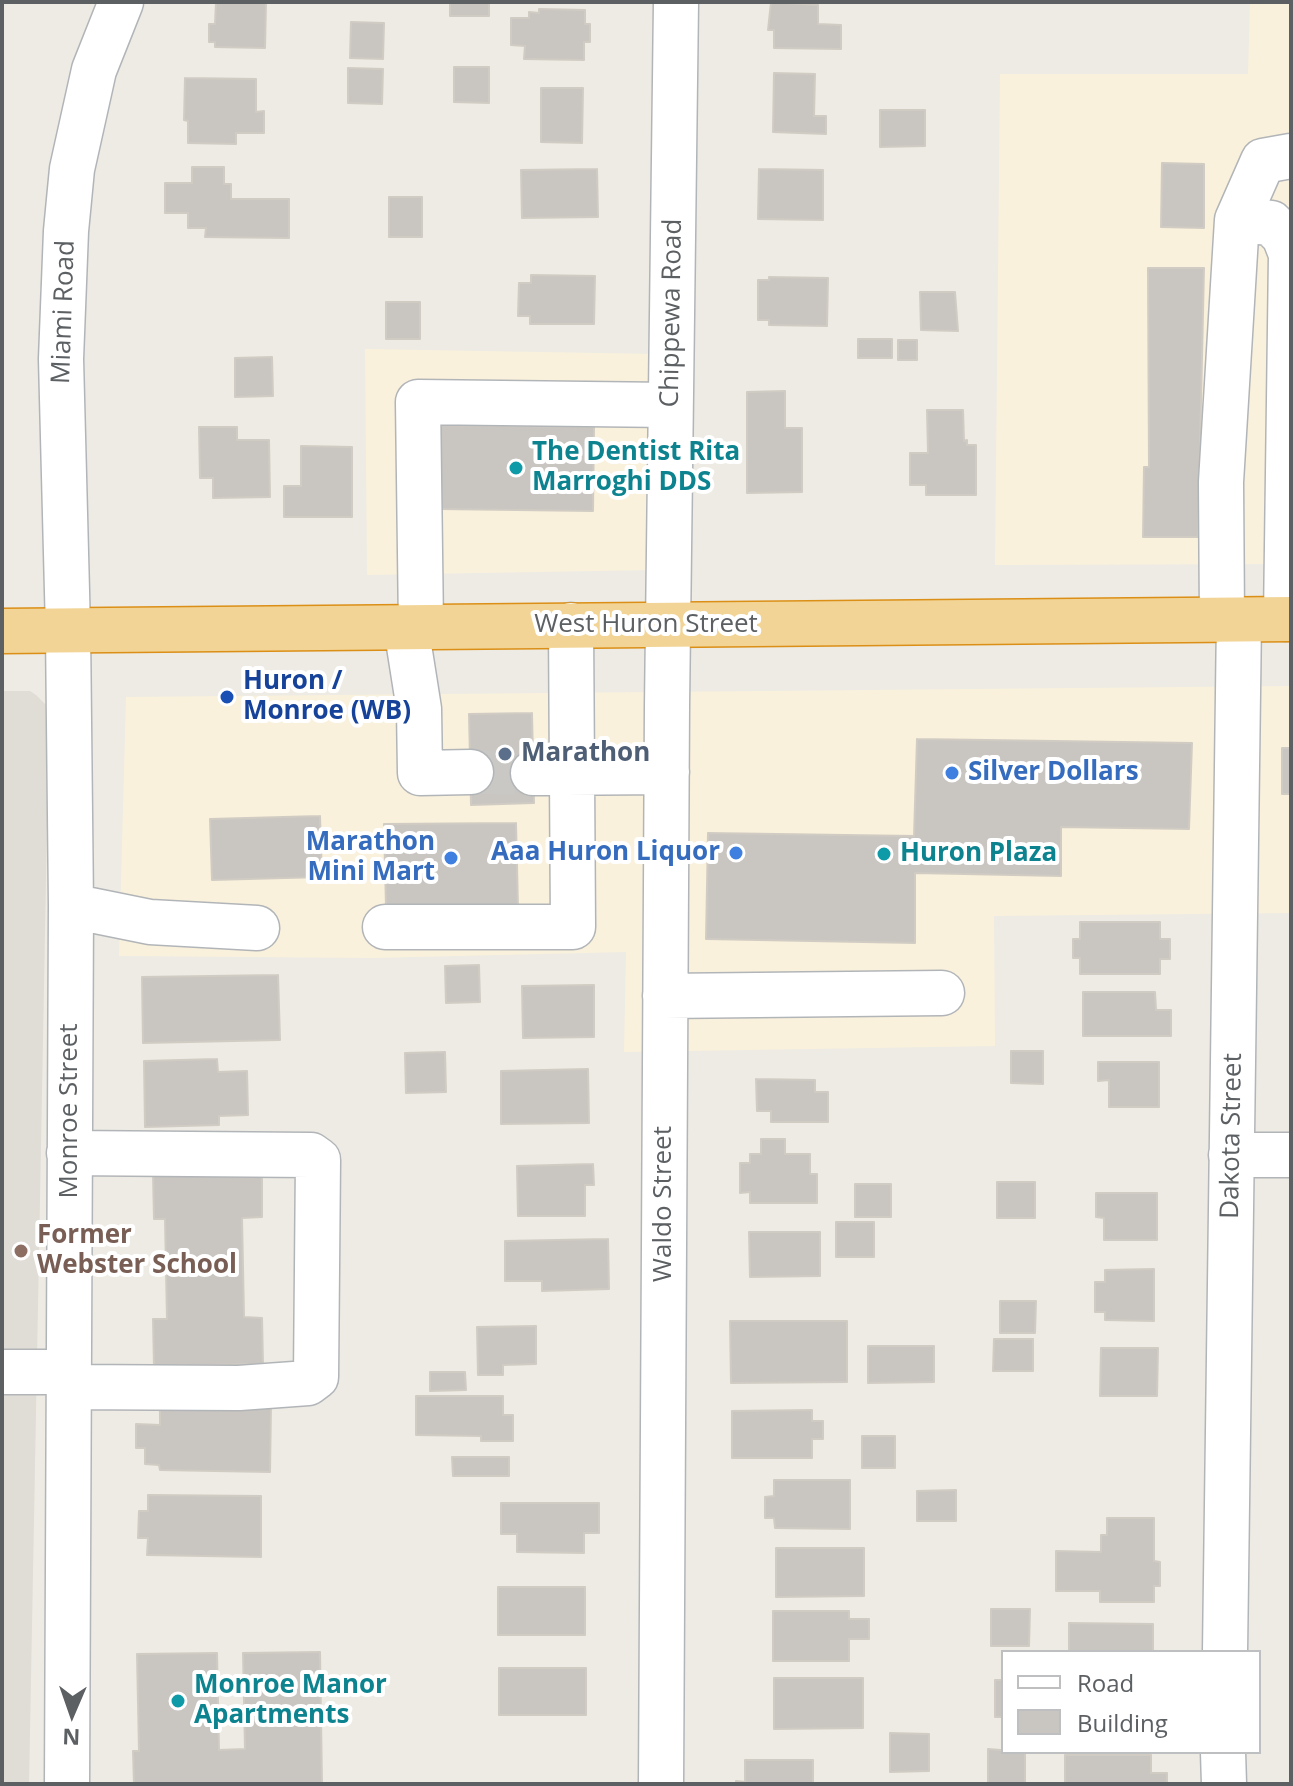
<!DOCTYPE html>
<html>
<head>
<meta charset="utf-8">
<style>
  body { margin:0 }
  #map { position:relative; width:1293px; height:1786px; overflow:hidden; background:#edebe4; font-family:"Open Sans",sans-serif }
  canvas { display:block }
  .frame { position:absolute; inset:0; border:4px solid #5c6063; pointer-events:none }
  .legend { position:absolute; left:1001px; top:1650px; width:260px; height:104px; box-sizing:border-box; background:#fff; border:2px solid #bebfc1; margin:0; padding:10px 14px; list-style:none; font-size:24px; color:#5c6063 }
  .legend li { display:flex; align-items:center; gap:16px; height:40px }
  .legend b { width:40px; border:2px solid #bebfc1 }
  .north { position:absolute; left:32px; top:1674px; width:80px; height:80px; -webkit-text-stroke:6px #fff; paint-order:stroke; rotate:182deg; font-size:22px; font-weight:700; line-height:32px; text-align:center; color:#5c6063 }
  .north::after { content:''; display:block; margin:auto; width:28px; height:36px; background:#5c6063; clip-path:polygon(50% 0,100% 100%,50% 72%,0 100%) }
</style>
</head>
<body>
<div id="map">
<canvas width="1293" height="1786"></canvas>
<div class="frame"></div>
<ul class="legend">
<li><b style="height:10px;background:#fff"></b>Road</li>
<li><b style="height:22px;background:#c9c5c1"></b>Building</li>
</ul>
<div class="north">N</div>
</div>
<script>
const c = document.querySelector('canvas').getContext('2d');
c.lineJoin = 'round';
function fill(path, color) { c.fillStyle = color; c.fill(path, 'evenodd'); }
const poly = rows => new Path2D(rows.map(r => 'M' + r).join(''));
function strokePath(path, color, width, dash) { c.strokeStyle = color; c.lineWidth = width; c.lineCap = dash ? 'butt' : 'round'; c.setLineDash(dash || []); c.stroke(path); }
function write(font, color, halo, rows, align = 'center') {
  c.font = font + ' "Open Sans",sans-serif'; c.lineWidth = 8; c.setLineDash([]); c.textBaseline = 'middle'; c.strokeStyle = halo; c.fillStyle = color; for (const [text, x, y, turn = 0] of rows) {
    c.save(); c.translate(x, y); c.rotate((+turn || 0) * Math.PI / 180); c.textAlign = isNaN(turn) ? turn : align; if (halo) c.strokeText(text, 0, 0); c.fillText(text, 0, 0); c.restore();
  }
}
fill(poly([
  [1250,2,1291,2,1291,564,995,565,1000,74,1248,74],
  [365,349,656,354,652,570,367,575],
  [1291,686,1291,913,994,916,995,1046,624,1052,626,952,373,958,119,956,126,697]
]), '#faf1dc');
fill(poly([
  [2,691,30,691,36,695,47,706,49,718,29,1784,2,1784]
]), '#e0dcd6');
const building = poly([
  [216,2,266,2,265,48,215,47,215,42,209,42,209,24,215,24,216,2],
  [450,2,489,2,489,16,450,16,450,2],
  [771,2,818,5,818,24,841,25,841,49,774,48,774,30,768,30,771,2],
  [539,9,585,10,585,24,590,24,590,42,584,42,584,60,524,59,525,46,511,45,511,18,529,18,529,12,539,13,539,9],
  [351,22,384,23,383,59,350,58,351,22],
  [454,67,489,67,489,103,454,102,454,67],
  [348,68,383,69,382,104,348,103,348,68],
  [774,73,815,74,814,116,826,116,826,134,773,132,774,73],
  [185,78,256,79,256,112,264,111,264,133,236,133,236,144,188,143,188,121,184,120,185,78],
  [541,88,583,88,582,143,541,142,541,88],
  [880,110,925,110,925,146,880,147,880,110],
  [1162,163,1204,164,1204,228,1161,227,1162,163],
  [192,167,224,167,224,184,231,184,231,199,289,199,289,238,205,237,206,228,188,228,188,213,165,213,165,183,192,183,192,167],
  [597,169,598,217,522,218,521,170,597,169],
  [759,169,823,170,823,220,758,219,759,169],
  [389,197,422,197,422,237,389,237,389,197],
  [1148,268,1204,268,1198,537,1143,537,1144,467,1149,467,1148,268],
  [531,275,595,276,594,324,530,324,530,316,518,316,519,283,531,283,531,275],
  [769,277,828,278,827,326,769,325,769,320,758,320,758,280,769,280,769,277],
  [920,292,955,292,958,331,921,330,920,292],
  [386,302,420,302,420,339,386,339,386,302],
  [858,339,892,339,892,358,858,358,858,339],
  [898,340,917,340,917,360,898,360,898,340],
  [272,357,273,396,235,397,235,358,272,357],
  [785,391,785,428,802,428,802,492,747,493,747,392,785,391],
  [927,410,963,410,964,441,967,440,967,445,976,445,976,495,926,495,926,485,910,485,910,453,928,453,927,410],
  [440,425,594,427,593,511,438,509,440,425],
  [199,427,237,427,237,440,269,440,270,497,213,498,213,478,200,478,199,427],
  [301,446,352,447,352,517,284,517,284,486,301,486,301,446],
  [532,713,534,803,471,805,469,714,532,713],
  [917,739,1192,743,1189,829,1061,827,1061,876,915,873,915,943,706,939,708,833,914,836,917,739],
  [1282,748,1291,748,1291,794,1282,794,1282,748],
  [320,816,322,877,212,880,210,819,320,816],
  [516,823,518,908,386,907,384,824,516,823],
  [1080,922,1160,922,1160,939,1170,939,1170,959,1160,959,1160,974,1080,974,1080,958,1073,958,1073,939,1080,939,1080,922],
  [479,965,480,1002,446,1003,445,966,479,965],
  [278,975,280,1040,143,1043,142,977,278,975],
  [594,985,594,1037,523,1038,522,986,594,985],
  [1083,992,1155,992,1156,1010,1171,1010,1171,1036,1083,1036,1083,992],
  [1011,1051,1043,1051,1043,1084,1011,1083,1011,1051],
  [445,1052,446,1092,406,1093,405,1053,445,1052],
  [217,1059,218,1072,247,1071,248,1115,219,1116,219,1125,145,1127,144,1061,217,1059],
  [1098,1062,1159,1062,1159,1107,1109,1107,1109,1080,1098,1081,1098,1062],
  [588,1069,589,1123,501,1124,501,1071,588,1069],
  [756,1079,815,1080,815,1092,828,1092,828,1122,771,1122,771,1111,757,1111,756,1079],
  [761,1139,785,1139,785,1154,810,1154,810,1174,817,1174,817,1203,750,1203,750,1192,740,1193,740,1163,750,1163,750,1154,761,1154,761,1139],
  [593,1164,594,1185,585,1185,585,1216,518,1216,517,1166,593,1164],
  [262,1172,262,1217,242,1218,244,1317,262,1318,263,1364,154,1366,153,1319,167,1319,165,1219,154,1219,153,1174,262,1172],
  [997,1182,1035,1182,1035,1218,997,1218,997,1182],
  [855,1184,891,1184,891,1217,855,1217,855,1184],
  [1096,1193,1157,1193,1157,1240,1104,1240,1104,1218,1096,1217,1096,1193],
  [836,1222,874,1222,874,1257,836,1257,836,1222],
  [749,1232,820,1232,820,1276,750,1277,749,1232],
  [608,1239,609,1289,542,1291,542,1281,505,1281,505,1241,608,1239],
  [1154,1269,1154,1321,1105,1320,1105,1312,1095,1312,1095,1282,1105,1282,1105,1270,1154,1269],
  [1000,1301,1036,1301,1035,1333,1000,1333,1000,1301],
  [730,1321,847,1321,847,1382,731,1383,730,1321],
  [536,1326,536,1364,503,1365,503,1375,478,1375,477,1327,536,1326],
  [994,1339,1033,1339,1033,1371,993,1371,994,1339],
  [868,1346,934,1346,934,1382,868,1383,868,1346],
  [1101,1348,1158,1348,1157,1396,1100,1396,1101,1348],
  [430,1372,465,1372,466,1390,430,1391,430,1372],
  [416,1396,503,1396,503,1415,513,1415,513,1441,481,1441,481,1436,416,1435,416,1396],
  [160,1404,271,1405,270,1472,160,1470,159,1465,145,1464,145,1448,136,1448,136,1424,160,1425,160,1404],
  [812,1410,812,1421,823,1421,823,1439,812,1439,812,1458,732,1458,732,1411,812,1410],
  [862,1436,895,1436,895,1468,862,1468,862,1436],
  [452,1457,509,1457,509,1476,453,1476,452,1457],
  [774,1480,850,1480,850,1529,775,1528,774,1518,765,1518,765,1497,774,1496,774,1480],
  [956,1490,956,1521,917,1521,917,1491,956,1490],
  [148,1495,261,1496,261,1557,147,1555,148,1538,138,1538,139,1511,148,1511,148,1495],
  [501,1503,599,1503,599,1533,584,1533,584,1553,517,1552,517,1534,501,1534,501,1503],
  [1107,1518,1154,1518,1154,1561,1160,1562,1160,1586,1154,1586,1154,1602,1100,1602,1100,1591,1056,1591,1056,1551,1101,1552,1101,1535,1107,1535,1107,1518],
  [776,1548,864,1548,864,1596,776,1597,776,1548],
  [498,1587,585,1587,585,1635,498,1635,498,1587],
  [991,1609,1030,1609,1029,1646,991,1646,991,1609],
  [773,1611,849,1611,849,1619,869,1619,869,1639,849,1639,849,1661,773,1661,773,1611],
  [1069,1623,1153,1624,1153,1652,1069,1652,1069,1623],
  [320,1652,322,1784,134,1784,133,1751,139,1751,137,1654,217,1653,219,1750,245,1749,243,1653,320,1652],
  [499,1668,586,1668,586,1715,499,1715,499,1668],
  [774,1678,863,1678,863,1728,774,1729,774,1678],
  [995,1680,1003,1680,1003,1717,995,1717,995,1680],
  [890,1733,929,1734,929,1771,890,1772,890,1733],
  [988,1749,1025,1752,1025,1783,988,1783,988,1749],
  [1065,1755,1151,1755,1151,1773,1167,1773,1167,1784,1065,1784,1065,1755],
  [745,1760,813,1760,813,1784,736,1784,736,1781,745,1782,745,1760]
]);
fill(building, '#c9c5c1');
strokePath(building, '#d1ccc3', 2);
strokePath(poly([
  [471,772,533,773]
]), '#c9c8c4', 44, [44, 22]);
const minor = poly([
  [1237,220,1263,161,1291,156],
  [1222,619,1221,482,1237,220,1271,223,1284,236,1291,254,1286,619],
  [406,627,419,709,420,773,471,772],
  [421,627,418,402,670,405],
  [533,773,667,772],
  [71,906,150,922,257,928],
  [385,927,573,927,571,625],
  [665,996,942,993],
  [1231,1155,1291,1155],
  [2,1372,68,1372],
  [68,1387,239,1388,308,1383,316,1377,318,1160,311,1155,69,1153],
  [1225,1652,1239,619],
  [1223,1752,1224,1784],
  [67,1784,71,906,68,630,61,359,66,231,72,169,94,70,121,2],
  [661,1784,667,706,676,2]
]);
const highway = poly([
  [2,631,1291,619]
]);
strokePath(minor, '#b2b5b8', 47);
strokePath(highway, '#db8f16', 47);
strokePath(minor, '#fff', 44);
strokePath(highway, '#f2d496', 44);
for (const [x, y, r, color] of [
  [516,468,8,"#0f9aa8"],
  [227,697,8,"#1a4fb4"],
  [505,754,8,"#5c6f8a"],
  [952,773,8,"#3f7fe0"],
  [736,853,8,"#3f7fe0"],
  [884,854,8,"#0f9aa8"],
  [451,858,8,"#3f7fe0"],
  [21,1251,8,"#8d6e63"],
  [178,1701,8,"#0f9aa8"]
]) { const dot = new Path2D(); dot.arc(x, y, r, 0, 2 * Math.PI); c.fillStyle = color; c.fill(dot); strokePath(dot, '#fff', 3); }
write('26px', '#5c6063', '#fff', [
  ["Miami Road",64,312,-88],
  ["Chippewa Road",672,313,-89],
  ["West Huron Street",646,625],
  ["Monroe Street",70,1111,-90],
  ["Dakota Street",1232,1136,-89],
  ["Waldo Street",664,1204,-90]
]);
write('bold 26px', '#0d838f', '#fff', [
  ["The Dentist Rita",532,453],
  ["Marroghi DDS",532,483],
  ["Huron Plaza",900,854],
  ["Monroe Manor",194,1686],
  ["Apartments",194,1716]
], 'left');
write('bold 26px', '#164399', '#fff', [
  ["Huron /",243,682],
  ["Monroe (WB)",243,712]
], 'left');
write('bold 26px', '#4e5e75', '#fff', [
  ["Marathon",521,754]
], 'left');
write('bold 26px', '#366cbe', '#fff', [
  ["Silver Dollars",968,773,"left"],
  ["Marathon",435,843],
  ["Mini Mart",435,873],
  ["Aaa Huron Liquor",720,853]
], 'right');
write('bold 26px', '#785e54', '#fff', [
  ["Former",37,1236],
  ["Webster School",37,1266]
], 'left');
</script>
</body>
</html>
